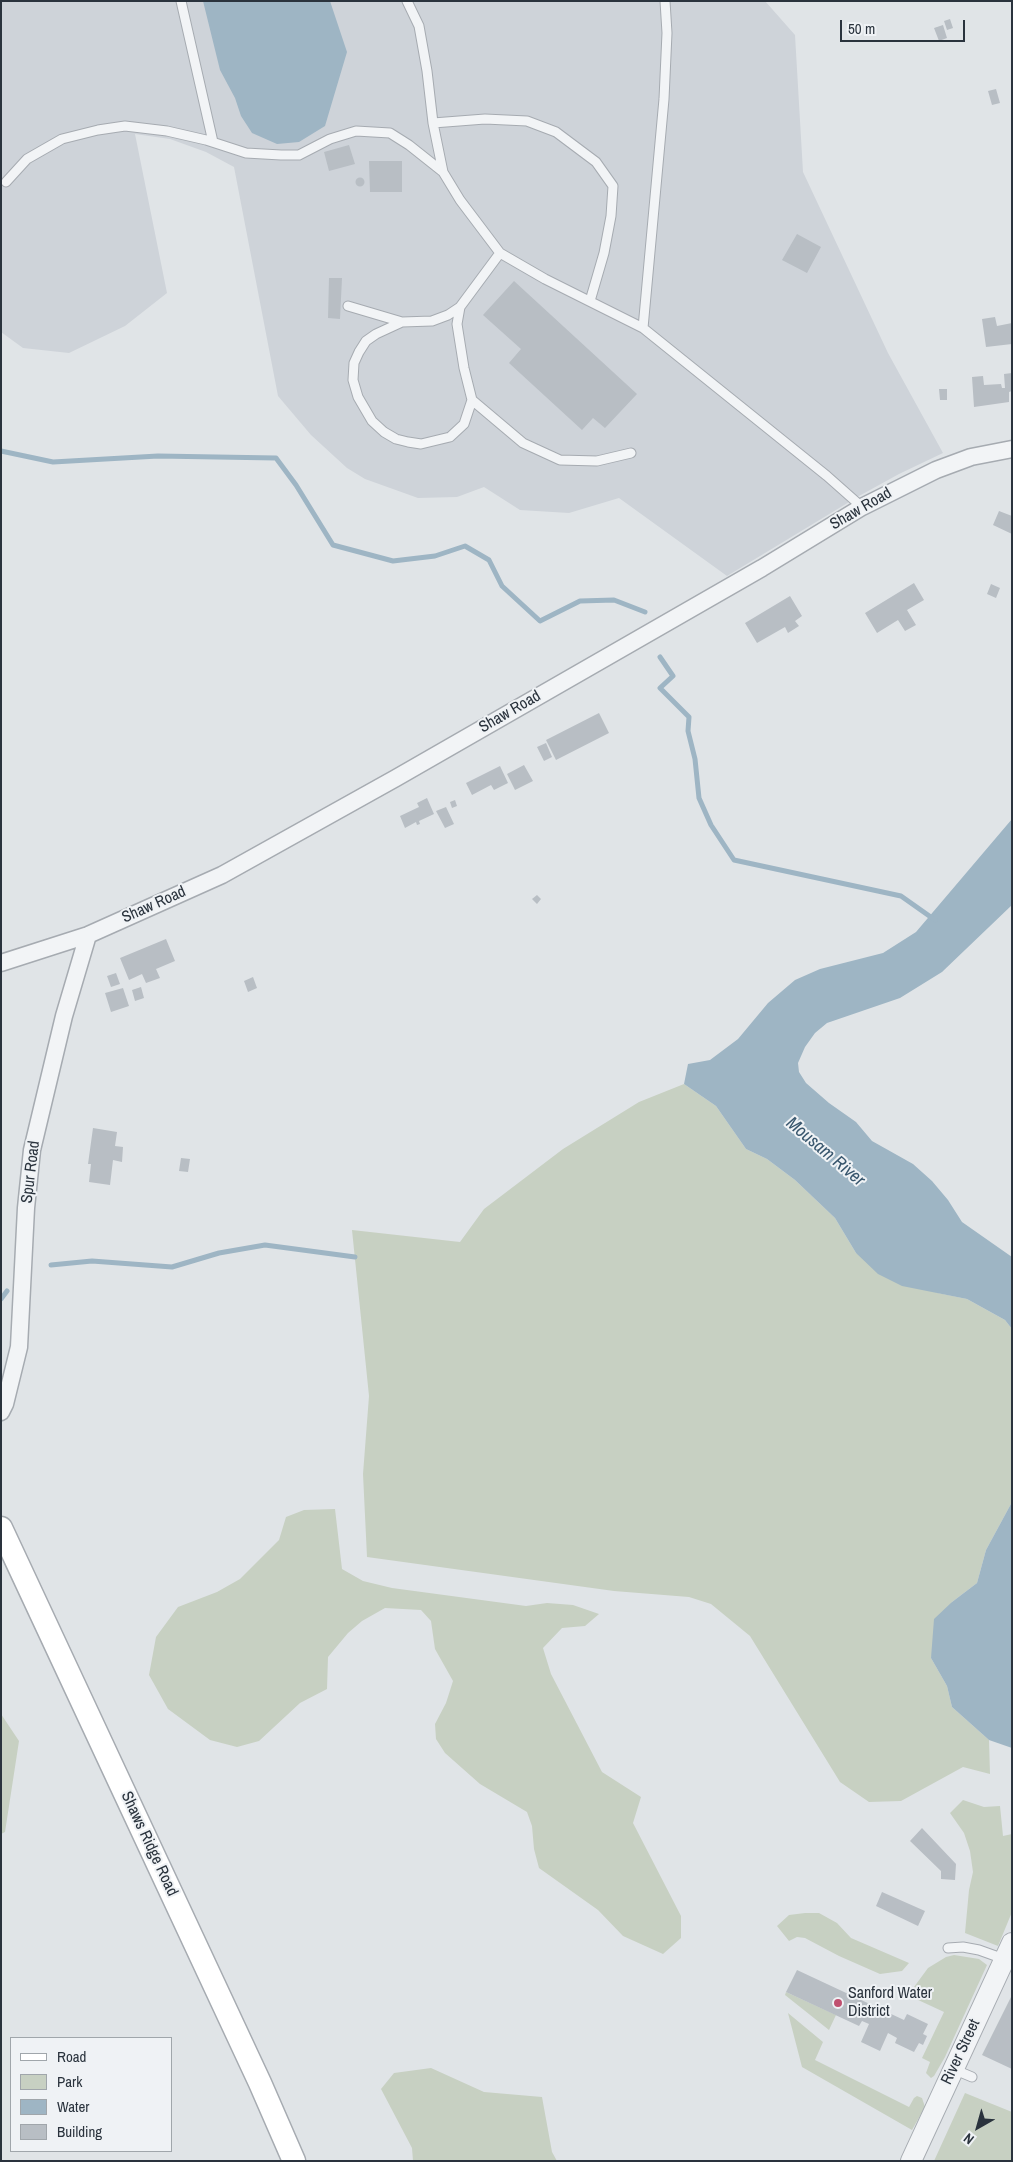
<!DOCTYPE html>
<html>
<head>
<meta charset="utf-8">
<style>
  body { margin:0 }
  #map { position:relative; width:1013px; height:2162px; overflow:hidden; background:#e0e4e7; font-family:"Archivo Narrow",sans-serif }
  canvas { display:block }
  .frame { position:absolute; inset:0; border:2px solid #2a333d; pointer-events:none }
  .legend { position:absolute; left:10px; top:2037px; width:162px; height:115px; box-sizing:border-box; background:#eff2f5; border:1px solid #a0a6ab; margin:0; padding:6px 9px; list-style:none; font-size:15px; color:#2a333d }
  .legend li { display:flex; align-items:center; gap:10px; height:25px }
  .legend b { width:25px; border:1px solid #a0a6ab }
  .north { position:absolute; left:953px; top:2102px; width:50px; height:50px; -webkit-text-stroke:4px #eff2f5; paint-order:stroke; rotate:218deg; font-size:14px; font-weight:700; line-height:20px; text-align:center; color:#2a333d }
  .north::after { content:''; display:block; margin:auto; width:18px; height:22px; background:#2a333d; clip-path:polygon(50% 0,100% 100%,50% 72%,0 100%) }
  .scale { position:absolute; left:840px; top:20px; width:125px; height:22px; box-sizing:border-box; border:2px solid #2a333d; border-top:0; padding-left:6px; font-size:15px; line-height:18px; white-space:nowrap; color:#2a333d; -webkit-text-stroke:4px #eff2f5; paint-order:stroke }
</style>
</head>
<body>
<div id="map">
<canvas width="1013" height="2162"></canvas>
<div class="frame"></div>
<ul class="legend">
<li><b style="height:6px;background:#fff"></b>Road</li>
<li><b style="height:14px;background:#c7d0c2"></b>Park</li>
<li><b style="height:14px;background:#9eb5c4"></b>Water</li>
<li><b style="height:14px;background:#b8bec4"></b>Building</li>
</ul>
<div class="north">N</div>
<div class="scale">50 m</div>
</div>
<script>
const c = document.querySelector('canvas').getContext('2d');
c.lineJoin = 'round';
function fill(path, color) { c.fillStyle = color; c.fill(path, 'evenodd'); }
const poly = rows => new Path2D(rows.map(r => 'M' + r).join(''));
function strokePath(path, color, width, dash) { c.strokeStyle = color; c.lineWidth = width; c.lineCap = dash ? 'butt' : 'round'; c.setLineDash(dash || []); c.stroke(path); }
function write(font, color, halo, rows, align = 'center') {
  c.font = font + ' "Archivo Narrow",sans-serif'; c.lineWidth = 4; c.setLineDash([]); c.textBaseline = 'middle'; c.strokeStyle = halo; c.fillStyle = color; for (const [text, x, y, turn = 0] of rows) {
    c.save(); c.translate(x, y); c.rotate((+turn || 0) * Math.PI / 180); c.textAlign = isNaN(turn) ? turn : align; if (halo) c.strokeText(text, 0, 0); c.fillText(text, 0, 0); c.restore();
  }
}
fill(poly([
  [1,1,765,1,795,35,803,172,888,353,943,453,899,474,859,496,727,576,619,498,569,513,520,510,484,487,457,497,418,498,365,479,347,468,311,435,278,396,234,167,206,152,170,139,135,134,167,293,125,326,69,353,23,348,1,332]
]), '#ced3d9');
fill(poly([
  [684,1084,716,1106,746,1149,767,1159,795,1180,835,1218,856,1253,938,1293,967,1299,1005,1320,1012,1329,1012,1502,986,1550,977,1583,952,1602,931,1658,947,1686,952,1707,989,1740,990,1774,963,1767,901,1801,869,1802,840,1782,750,1636,711,1604,689,1597,614,1591,367,1557,363,1474,369,1396,352,1230,460,1242,484,1209,563,1149,639,1102],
  [335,1509,342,1569,363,1581,392,1588,526,1606,547,1603,573,1605,599,1614,585,1626,562,1628,543,1648,551,1674,602,1772,641,1797,633,1823,681,1916,681,1938,663,1954,623,1936,598,1910,539,1868,534,1849,532,1826,527,1812,480,1784,445,1753,436,1739,435,1724,446,1703,453,1681,435,1649,431,1621,421,1610,385,1608,362,1621,348,1633,328,1657,327,1689,300,1703,259,1741,237,1747,210,1740,168,1709,149,1675,156,1637,178,1607,217,1592,240,1579,279,1540,286,1517,304,1510],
  [1,1714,19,1741,5,1832,1,1834],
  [963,1800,984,1807,1000,1806,1003,1836,1012,1834,1012,1912,998,1946,965,1933,969,1890,973,1872,970,1851,964,1833,950,1813],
  [805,1913,819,1913,837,1923,851,1938,909,1963,902,1971,880,1974,839,1956,805,1938,797,1937,789,1941,777,1926,789,1915],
  [954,1955,979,1959,987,1965,945,2057,934,2076,931,2078,926,2073,930,2062,922,2058,944,2012,916,1999,914,1996,914,1987,928,1968,946,1957],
  [786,1992,836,2015,829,2030,785,1995],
  [788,2013,823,2042,815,2060,909,2107,914,2098,917,2096,922,2098,925,2107,912,2130,802,2067],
  [431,2068,484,2092,542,2097,552,2152,557,2161,413,2161,412,2148,381,2089,394,2073],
  [965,2093,1012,2112,1012,2161,934,2161]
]), '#c7d0c2');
fill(poly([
  [203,1,330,1,347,52,325,126,299,142,277,144,252,133,241,116,235,98,220,70],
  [1012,819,1012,905,942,972,900,998,827,1023,815,1033,805,1047,798,1063,799,1072,806,1083,829,1103,856,1122,872,1141,913,1164,932,1181,948,1200,962,1222,1012,1257,1012,1329,1005,1320,967,1299,902,1286,878,1274,856,1253,835,1218,795,1180,767,1159,746,1149,716,1106,684,1084,688,1064,710,1060,738,1039,768,1003,795,980,820,969,883,953,916,932],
  [1012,1502,1012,1748,989,1740,952,1707,947,1686,931,1658,934,1619,952,1602,977,1583,986,1550]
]), '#9eb5c4');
strokePath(poly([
  [1,451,53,462,158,456,276,458,296,485,333,545,393,561,435,556,465,546,489,560,502,586,540,621,580,601,614,600,645,612],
  [660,657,673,676,660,688,689,717,688,731,695,759,699,798,711,825,734,860,901,896,935,920],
  [51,1265,92,1261,172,1267,219,1253,265,1245,355,1257],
  [1,1299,7,1291]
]), '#9eb5c4', 5);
fill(poly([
  [950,19,953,28,947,30,944,21],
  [943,25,947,38,939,41,934,28],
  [996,89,1000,103,992,105,988,91],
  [349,145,355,164,329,171,324,152],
  [369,161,402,161,402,192,370,192],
  '355.5 182a4.5 4.5 0 1 1 9 0a4.5 4.5 0 1 1-9 0Z',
  [797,234,821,247,807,273,782,260],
  [329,278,342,278,340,319,328,318],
  [514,281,637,394,605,428,593,418,582,430,509,363,521,349,483,315],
  [995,317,997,326,1012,323,1012,344,986,347,982,319],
  [1012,373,1012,391,1009,392,1009,402,974,407,972,377,983,376,984,385,1001,384,1002,388,1005,388,1004,374],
  [939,389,947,389,947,400,940,400],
  [999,511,1012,516,1012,534,993,525],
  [914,583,924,600,907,610,916,625,905,631,898,620,877,633,865,613],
  [991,584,1000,588,996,598,987,594],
  [790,596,802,616,795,621,799,626,788,633,785,627,757,643,745,623],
  [599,713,609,733,556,760,546,740],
  [546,743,552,757,544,761,537,747],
  [524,765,533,781,515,790,507,774],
  [500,766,508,783,494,790,491,785,472,795,466,783],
  [427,798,434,814,419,821,420,824,417,825,416,822,405,828,400,816,419,807,417,803],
  [455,800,457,806,452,808,450,802],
  [446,807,454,824,445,828,436,811],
  [537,895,541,899,537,904,532,899],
  [166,939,175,961,156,969,160,978,146,983,142,974,129,980,120,958],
  [116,973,120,984,111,987,107,976],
  [253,977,257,988,248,992,244,981],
  [141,987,144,998,135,1001,132,990],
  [123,988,129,1006,111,1012,105,993],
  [93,1128,117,1132,115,1146,123,1147,122,1162,113,1160,110,1185,89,1182,91,1164,88,1164],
  [181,1158,190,1159,188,1172,179,1171],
  [922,1828,956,1864,955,1880,941,1879,941,1871,910,1841],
  [882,1892,925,1911,918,1926,876,1906],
  [797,1970,904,2020,907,2014,928,2024,923,2034,927,2036,923,2045,919,2043,914,2052,895,2043,897,2038,888,2033,880,2051,861,2042,869,2024,862,2021,859,2026,786,1992],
  [1012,1995,1012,2069,982,2055]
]), '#b8bec4');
const service = poly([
  [181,1,213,142],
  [407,1,419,26,427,71,433,123],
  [443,172,433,123,485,119,527,121,556,132,596,162,613,186,611,216,604,253,590,301],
  [6,182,27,159,62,139,98,130,125,126,167,131,206,140,246,153,281,155,299,155,330,139,356,131,390,133,409,145,443,172,460,200,500,253],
  [348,306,402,322],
  [460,307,448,315,432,321,402,322,376,334,366,341,359,352,354,363,353,380,358,397,372,421,384,432,396,439,408,442,421,444,450,437,464,424,472,400],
  [643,328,664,99,667,33,665,1],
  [631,453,597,461,560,460,523,443,472,400,464,368,457,324,460,307,500,253,545,279,643,328,827,476,862,507],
  [948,1948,963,1947,979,1950,1004,1959],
  [953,2069,972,2077]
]);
const minor = poly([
  [1,963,88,935,222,875,396,778,762,568,862,507,936,470,971,457,1012,449],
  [1,1412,5,1404,19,1347,26,1208,32,1150,64,1016,88,935]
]);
const tertiary = poly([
  [911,2161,1012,1943]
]);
const secondary = poly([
  [1,1528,260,2083,294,2161]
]);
strokePath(service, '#a6abb1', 11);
strokePath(minor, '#a6abb1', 19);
strokePath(tertiary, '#a6abb1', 22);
strokePath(secondary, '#a6abb1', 25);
strokePath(service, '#f2f4f6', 9);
strokePath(minor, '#f2f4f6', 16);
strokePath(tertiary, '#f2f4f6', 20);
strokePath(secondary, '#fff', 22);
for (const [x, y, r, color] of [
  [838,2003,5,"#c05170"]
]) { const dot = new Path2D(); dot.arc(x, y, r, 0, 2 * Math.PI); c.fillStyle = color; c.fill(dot); strokePath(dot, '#eff2f5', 2); }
write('16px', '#2a333d', '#eff2f5', [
  ["Shaw Road",861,509,-30],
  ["Shaw Road",510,712,-30],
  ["Shaw Road",154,905,-24],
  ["Spur Road",31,1172,-83],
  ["Shaws Ridge Road",149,1844,65],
  ["River Street",961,2052,-65]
]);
write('16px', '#2a333d', '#eff2f5', [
  ["Sanford Water",848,1994],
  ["District",848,2012]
], 'left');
write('italic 18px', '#38566d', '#eff2f5', [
  ["Mousam River",825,1152,40]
]);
</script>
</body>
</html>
